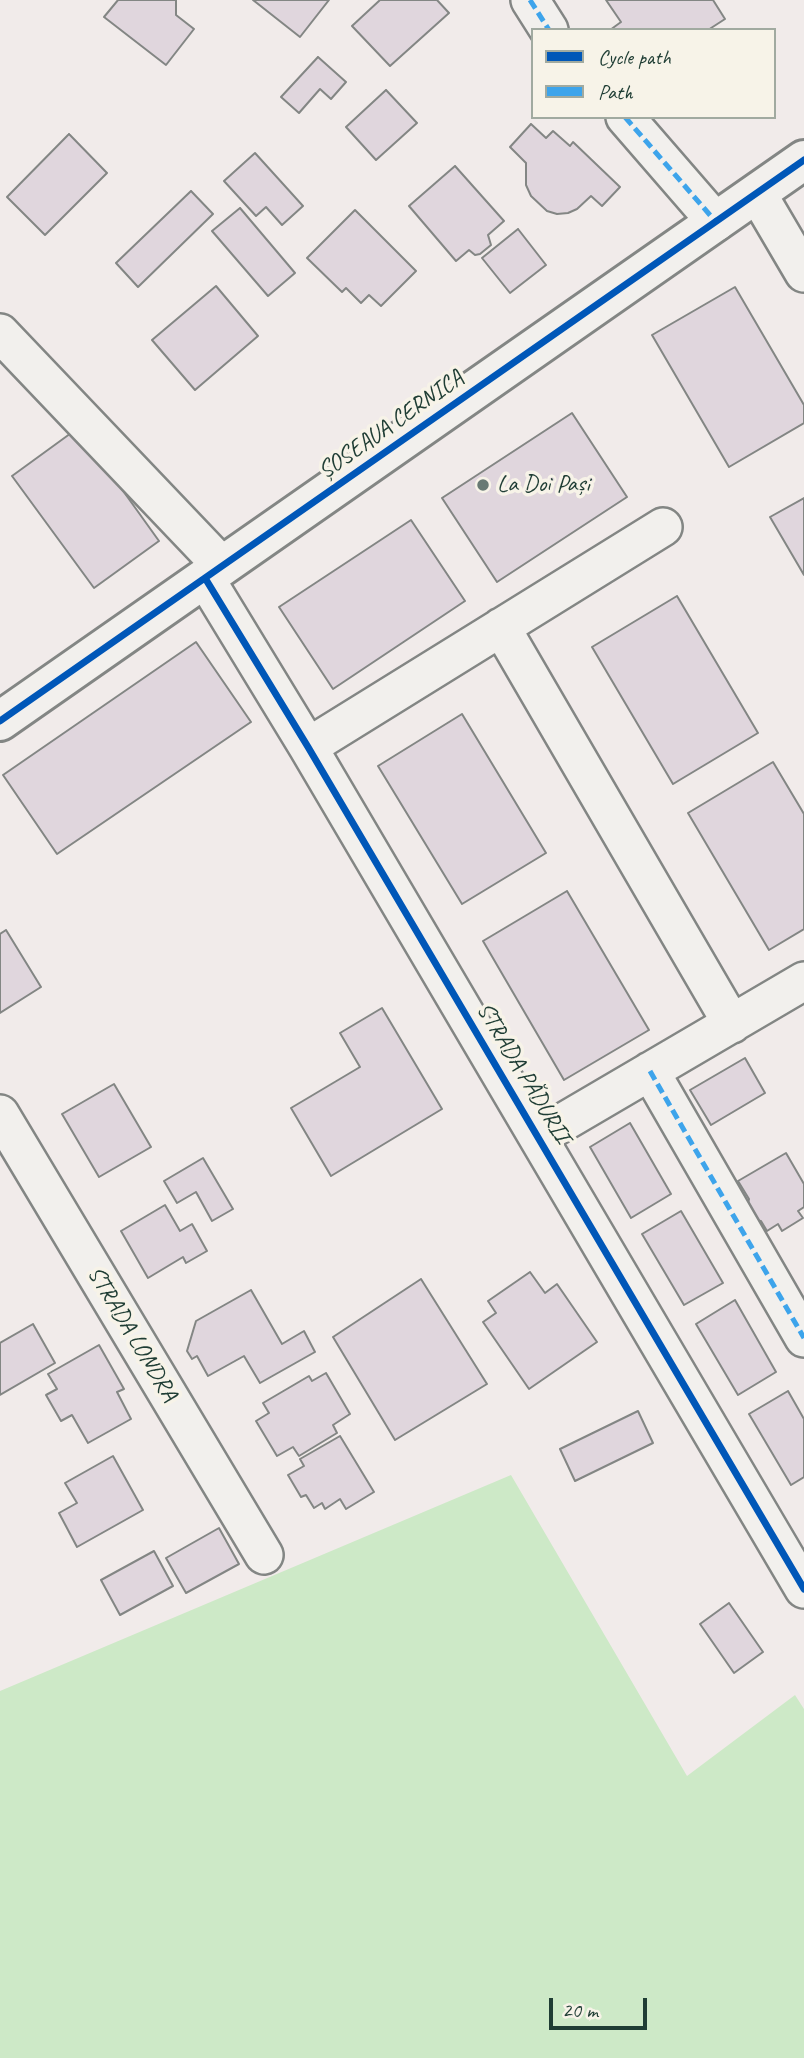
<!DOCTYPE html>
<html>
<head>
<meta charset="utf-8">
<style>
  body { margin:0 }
  #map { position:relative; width:804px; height:2058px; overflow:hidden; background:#f1ebea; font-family:Caveat,sans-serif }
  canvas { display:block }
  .legend { position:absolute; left:531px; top:28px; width:245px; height:91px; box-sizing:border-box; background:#f7f3e8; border:2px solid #a1aaa0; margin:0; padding:9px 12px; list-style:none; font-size:21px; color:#1f3d34 }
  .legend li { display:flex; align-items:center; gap:14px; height:35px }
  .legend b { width:35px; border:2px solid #a1aaa0 }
  .scale { position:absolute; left:549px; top:1998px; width:98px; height:32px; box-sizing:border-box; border:4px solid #1f3d34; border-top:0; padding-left:9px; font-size:21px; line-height:24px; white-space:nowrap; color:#1f3d34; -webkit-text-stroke:5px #f7f3e8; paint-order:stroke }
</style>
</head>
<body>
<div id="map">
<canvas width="804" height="2058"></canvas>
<ul class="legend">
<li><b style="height:9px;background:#0057b8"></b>Cycle path</li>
<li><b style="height:9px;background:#3da4eb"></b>Path</li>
</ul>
<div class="scale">20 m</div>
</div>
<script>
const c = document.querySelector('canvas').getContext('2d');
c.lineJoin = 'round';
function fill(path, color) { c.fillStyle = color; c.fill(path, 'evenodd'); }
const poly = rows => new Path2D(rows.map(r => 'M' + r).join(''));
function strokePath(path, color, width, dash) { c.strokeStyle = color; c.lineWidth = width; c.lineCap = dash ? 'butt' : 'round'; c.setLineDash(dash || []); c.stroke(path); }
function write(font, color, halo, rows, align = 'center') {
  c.font = font + ' Caveat,sans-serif'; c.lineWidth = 7; c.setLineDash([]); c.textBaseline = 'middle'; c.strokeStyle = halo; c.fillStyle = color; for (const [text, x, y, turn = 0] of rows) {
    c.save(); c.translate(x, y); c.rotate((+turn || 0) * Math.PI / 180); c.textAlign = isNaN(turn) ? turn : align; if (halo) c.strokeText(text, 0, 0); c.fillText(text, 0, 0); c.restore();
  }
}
fill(poly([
  [511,1475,687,1776,795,1695,804,1709,804,2058,0,2058,0,1691]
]), '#cde9c7');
const building = poly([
  [118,0,176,0,176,15,194,29,166,65,104,17,118,0],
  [253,0,329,0,300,37,253,0],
  [380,0,437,0,449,13,390,66,352,26,380,0],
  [606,0,713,0,725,19,708,30,610,30,621,22,606,0],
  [318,57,346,82,331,99,320,89,299,113,281,97,318,57],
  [386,90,417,123,376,160,346,127,386,90],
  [531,124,546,138,553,131,570,146,573,142,620,187,602,206,591,196,577,209,568,213,557,214,547,211,531,196,526,185,526,163,510,147,531,124],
  [69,134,107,173,45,235,7,197,69,134],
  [255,153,303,206,282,225,266,207,256,216,224,181,255,153],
  [455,166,504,221,488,235,491,245,480,254,475,255,469,250,456,261,409,206,455,166],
  [191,191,213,214,138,287,116,263,191,191],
  [240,208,295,273,268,296,212,231,240,208],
  [355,210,416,271,381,306,369,295,361,303,346,288,342,292,307,258,355,210],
  [518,229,546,265,510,293,482,258,518,229],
  [216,286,258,336,195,390,152,340,216,286],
  [735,287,804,405,804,423,729,467,652,335,735,287],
  [572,413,627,497,497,582,442,498,572,413],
  [78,428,159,541,94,588,12,476,78,428],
  [804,498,804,575,770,517,804,498],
  [411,520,465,601,333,689,279,607,411,520],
  [677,596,758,733,673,784,592,647,677,596],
  [196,642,251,722,57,854,3,775,196,642],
  [462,714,546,853,462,904,378,766,462,714],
  [773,762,804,814,804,929,769,950,688,813,773,762],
  [567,891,649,1030,564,1080,483,941,567,891],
  [6,930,41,987,0,1013,0,934,6,930],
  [382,1008,442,1109,331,1176,291,1108,360,1067,340,1033,382,1008],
  [745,1058,765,1093,711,1125,690,1090,745,1058],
  [114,1084,151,1147,99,1177,62,1114,114,1084],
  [630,1123,671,1194,631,1218,590,1147,630,1123],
  [786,1153,804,1184,804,1207,798,1211,803,1218,782,1231,778,1224,767,1231,761,1221,753,1220,747,1208,749,1199,738,1181,786,1153],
  [203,1158,233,1209,212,1221,196,1192,177,1203,164,1181,203,1158],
  [165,1205,180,1231,192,1224,207,1251,186,1263,183,1257,148,1278,121,1231,165,1205],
  [681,1211,723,1283,684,1305,642,1234,681,1211],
  [530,1272,545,1293,557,1284,597,1342,529,1389,483,1322,496,1313,488,1301,530,1272],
  [421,1279,487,1384,395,1440,333,1337,421,1279],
  [251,1290,282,1344,304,1331,315,1352,260,1383,244,1356,208,1376,197,1356,192,1359,187,1351,196,1321,251,1290],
  [735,1300,776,1372,738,1395,696,1324,735,1300],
  [33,1324,55,1363,0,1395,0,1343,33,1324],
  [99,1345,124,1389,117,1392,131,1419,88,1443,72,1415,61,1421,46,1395,57,1389,48,1374,99,1345],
  [326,1373,350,1414,333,1425,337,1433,299,1456,293,1447,277,1456,256,1421,269,1413,263,1403,309,1376,312,1381,326,1373],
  [788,1391,804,1419,804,1477,791,1485,749,1414,788,1391],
  [638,1411,653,1443,575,1481,560,1449,638,1411],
  [340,1436,374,1492,346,1509,340,1499,325,1509,322,1503,314,1508,306,1495,301,1497,288,1475,304,1466,300,1459,340,1436],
  [113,1456,143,1510,77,1547,59,1513,77,1503,65,1483,113,1456],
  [219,1528,239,1564,186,1593,166,1558,219,1528],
  [154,1551,173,1586,120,1615,101,1580,154,1551],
  [729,1603,763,1652,734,1673,700,1624,729,1603]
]);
fill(building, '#e0d6dd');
strokePath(building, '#838684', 2);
const minor = poly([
  [530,0,549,30],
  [625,117,716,222],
  [757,193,804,273],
  [0,333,222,566],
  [205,578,308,747,804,1589],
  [501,627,732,1024],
  [308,747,663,527],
  [650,1071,804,1338],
  [0,1114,264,1555],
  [538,1137,804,981]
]);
const tertiary = poly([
  [0,721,804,160]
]);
strokePath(minor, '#838684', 42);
strokePath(tertiary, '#838684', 44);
strokePath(minor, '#f2f0ed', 37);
strokePath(tertiary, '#f2f0ed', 38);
strokePath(poly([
  [530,0,549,30],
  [625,117,716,222],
  [650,1071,804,1338]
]), '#3da4eb', 5, [10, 5]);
strokePath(poly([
  [205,578,308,747,804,1589],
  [0,721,804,160]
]), '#0057b8', 7);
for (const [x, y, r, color] of [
  [483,485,7,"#687a74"]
]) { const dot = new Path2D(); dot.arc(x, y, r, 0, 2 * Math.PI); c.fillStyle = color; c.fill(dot); strokePath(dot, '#f7f3e8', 2.5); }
write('24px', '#1f3d34', '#f7f3e8', [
  ["ȘOSEAUA CERNICA",391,425,-35],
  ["STRADA PĂDURII",523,1073,59],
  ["STRADA LONDRA",132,1334,59]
]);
write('24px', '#1f3d34', '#f7f3e8', [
  ["La Doi Pași",497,485]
], 'left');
</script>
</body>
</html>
